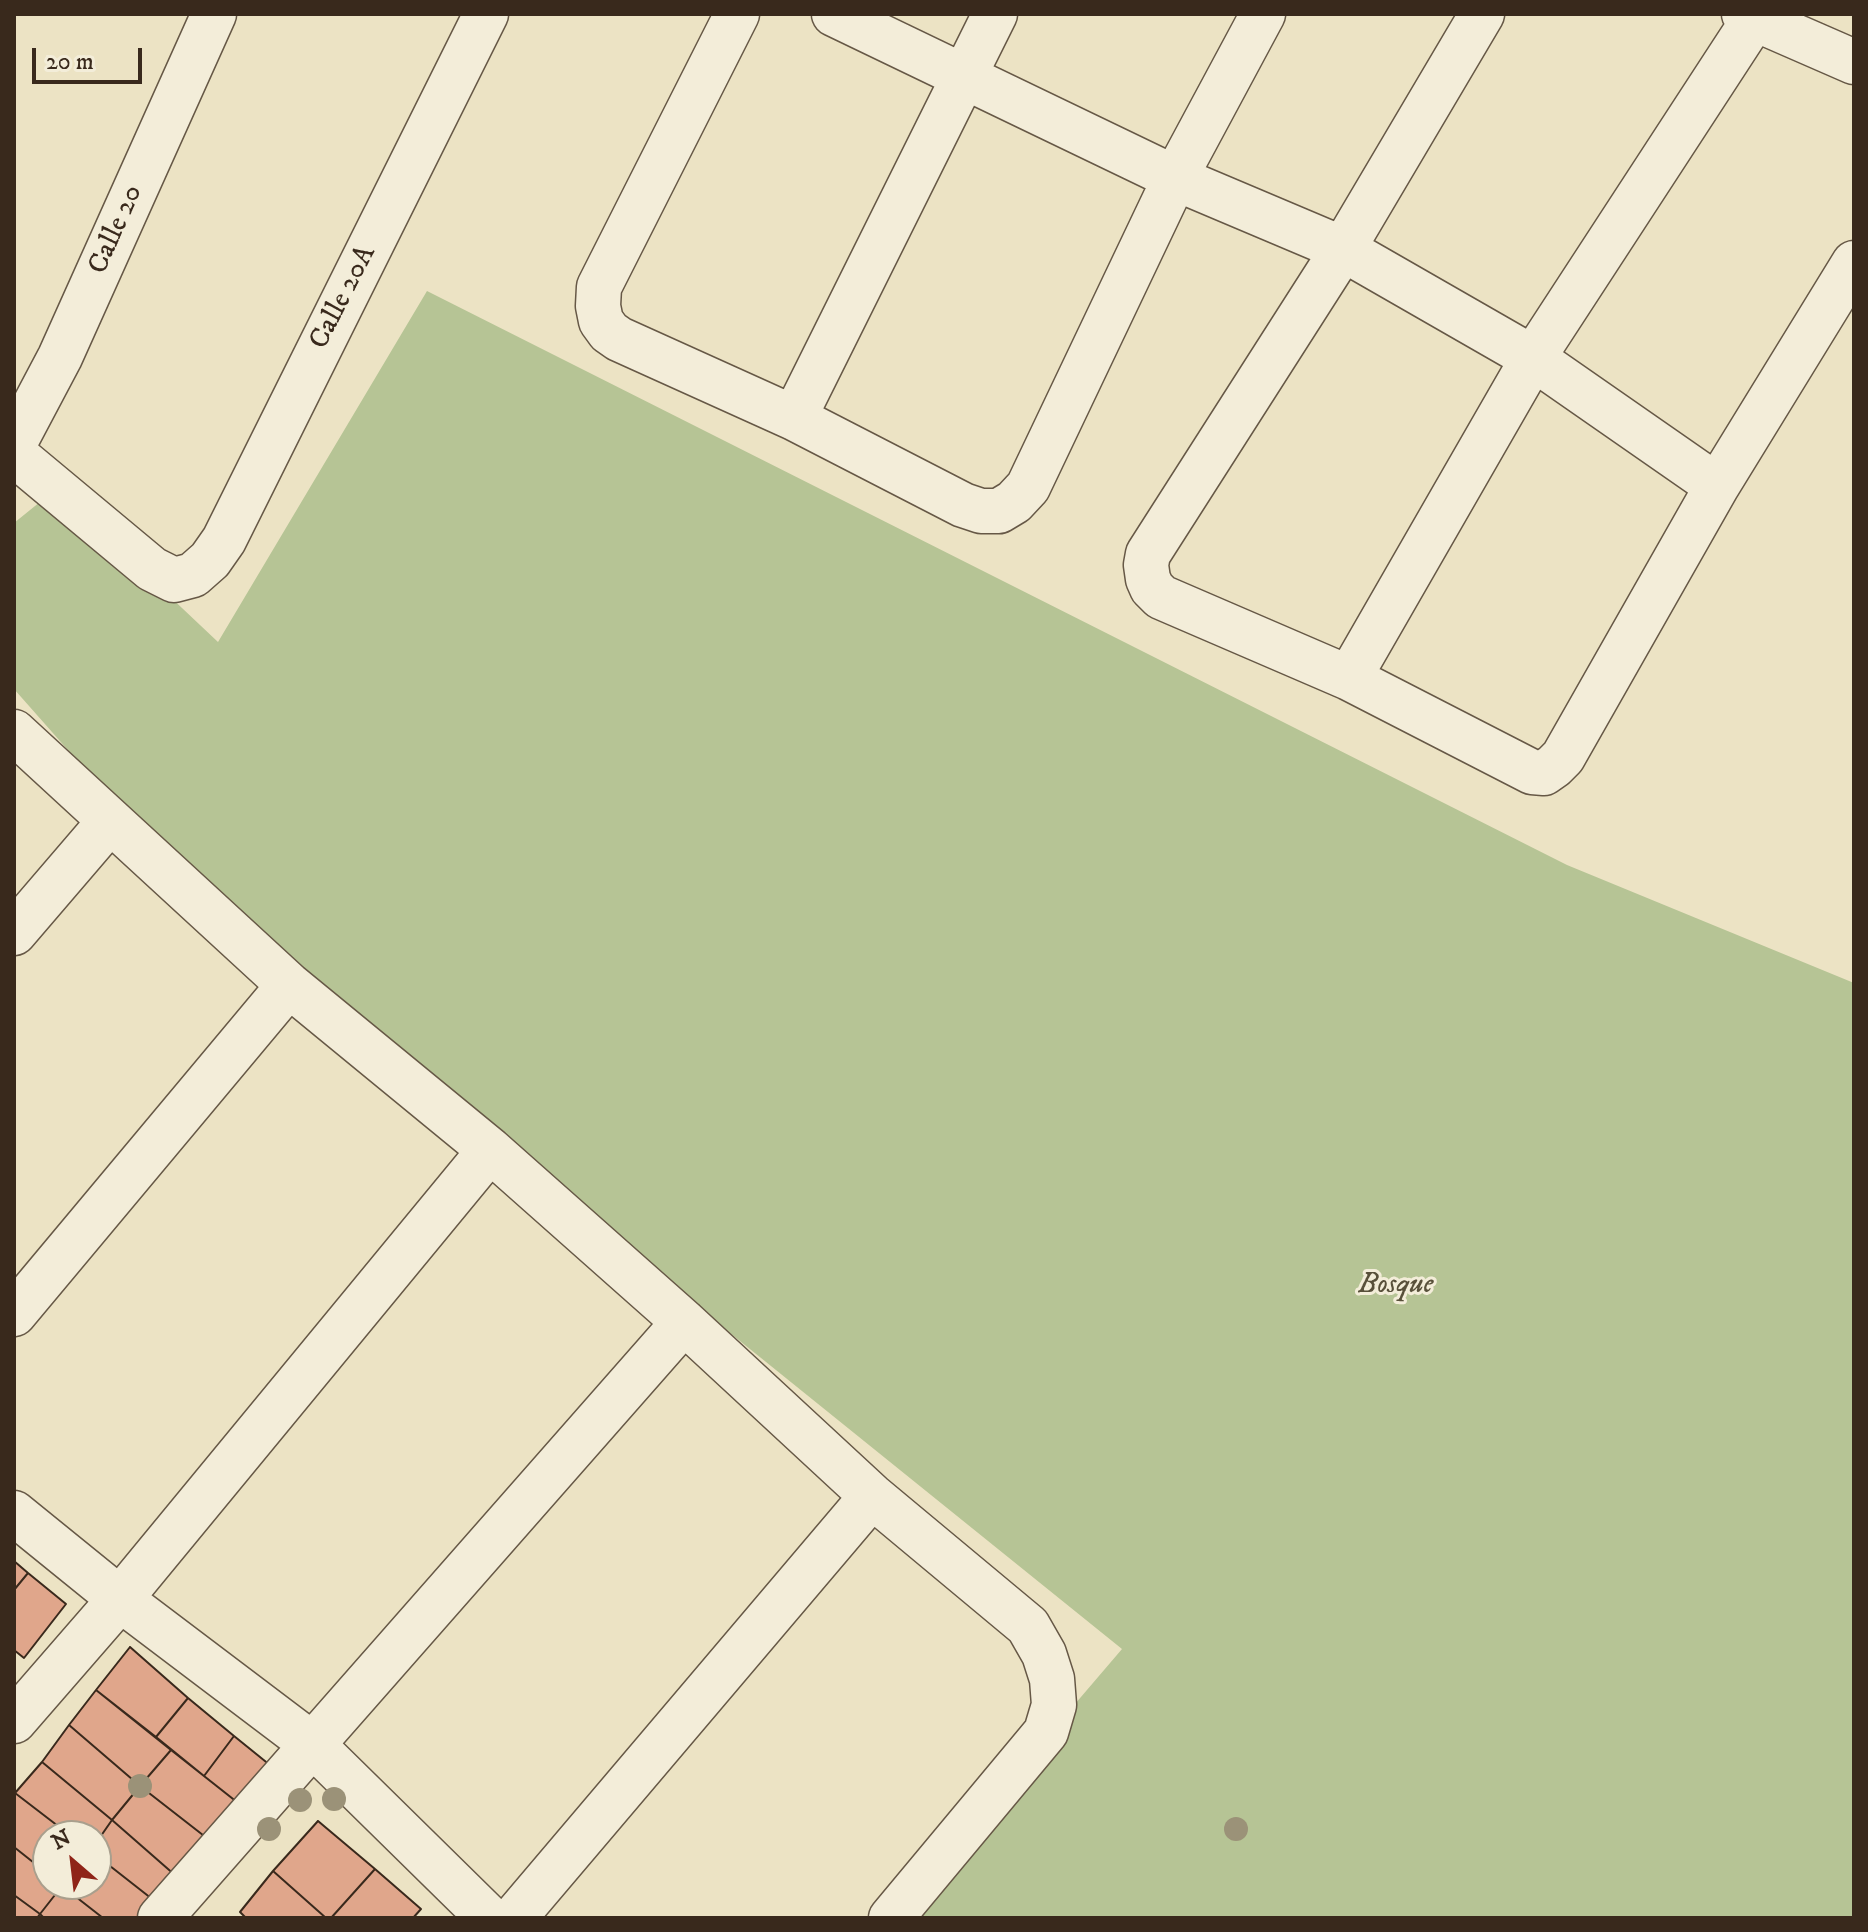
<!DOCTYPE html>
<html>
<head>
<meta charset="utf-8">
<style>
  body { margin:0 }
  #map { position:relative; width:1868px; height:1932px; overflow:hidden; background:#ece3c4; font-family:"IM FELL DW Pica",serif }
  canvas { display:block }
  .frame { position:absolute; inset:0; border:16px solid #39291c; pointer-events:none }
  .north { position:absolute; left:32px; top:1820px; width:80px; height:80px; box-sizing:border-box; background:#f3edd9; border:2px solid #a99f8d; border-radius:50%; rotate:332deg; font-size:22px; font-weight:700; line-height:32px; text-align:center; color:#39291c }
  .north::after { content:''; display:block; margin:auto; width:28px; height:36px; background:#8f2418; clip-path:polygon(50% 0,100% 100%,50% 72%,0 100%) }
  .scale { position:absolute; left:32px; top:48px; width:110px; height:36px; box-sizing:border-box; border:4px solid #39291c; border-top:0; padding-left:10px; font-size:24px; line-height:28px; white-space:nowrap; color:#39291c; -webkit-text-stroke:6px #f3edd9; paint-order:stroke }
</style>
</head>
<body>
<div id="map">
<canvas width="1868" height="1932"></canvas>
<div class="frame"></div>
<div class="north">N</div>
<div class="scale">20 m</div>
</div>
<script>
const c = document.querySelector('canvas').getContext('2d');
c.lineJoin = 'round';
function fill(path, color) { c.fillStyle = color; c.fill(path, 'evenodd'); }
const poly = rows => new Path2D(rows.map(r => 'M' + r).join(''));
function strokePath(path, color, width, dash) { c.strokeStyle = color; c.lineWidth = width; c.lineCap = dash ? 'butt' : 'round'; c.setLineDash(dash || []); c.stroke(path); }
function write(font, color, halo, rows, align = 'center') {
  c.font = font + ' "IM FELL DW Pica",serif'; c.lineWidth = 6; c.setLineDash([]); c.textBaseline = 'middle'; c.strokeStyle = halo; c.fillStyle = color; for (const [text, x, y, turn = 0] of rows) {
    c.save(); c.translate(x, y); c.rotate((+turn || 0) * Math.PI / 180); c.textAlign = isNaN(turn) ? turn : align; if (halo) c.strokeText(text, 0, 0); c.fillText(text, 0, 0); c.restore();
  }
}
fill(poly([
  [427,291,1567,865,1854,983,1854,1918,892,1918,1122,1649,219,921,14,689,14,523,56,489,218,642]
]), '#b6c495');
const building = poly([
  [14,1561,28,1573,14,1590,14,1561],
  [28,1573,66,1604,24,1658,14,1650,14,1590,28,1573],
  [130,1647,188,1698,156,1737,96,1690,130,1647],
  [96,1690,171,1750,140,1786,69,1725,96,1690],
  [188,1698,234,1736,204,1776,156,1737,188,1698],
  [69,1725,140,1786,112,1820,42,1762,69,1725],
  [234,1736,281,1774,247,1810,204,1776,234,1736],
  [171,1750,247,1810,217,1846,140,1786,171,1750],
  [42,1762,112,1820,96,1843,96,1836,71,1836,15,1793,42,1762],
  [140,1786,217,1846,184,1883,112,1820,140,1786],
  [15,1793,71,1836,48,1836,48,1874,14,1847,15,1793],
  [112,1820,184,1883,161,1906,96,1855,96,1843,112,1820],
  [318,1821,375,1869,331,1918,326,1918,273,1871,318,1821],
  [14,1847,48,1874,48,1884,62,1886,40,1914,14,1895,14,1847],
  [96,1855,161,1906,149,1918,103,1918,62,1886,63,1884,96,1884,96,1855],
  [375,1869,421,1909,413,1918,331,1918,375,1869],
  [273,1871,326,1918,246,1918,240,1912,273,1871],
  [62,1886,103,1918,44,1918,40,1914,62,1886],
  [14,1895,40,1914,37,1918,14,1918,14,1895]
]);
fill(building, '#e0a68b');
strokePath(building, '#39291c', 2);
const minor = poly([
  [737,14,599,287,598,306,601,321,609,332,619,339,794,418,963,505,981,511,999,511,1014,502,1028,487,1175,178,1263,14],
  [834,14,1175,178,1343,249,1533,358,1717,486],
  [1482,14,1343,249,1148,554,1146,565,1148,579,1152,588,1161,597,1349,678,1532,772,1544,773,1554,766,1563,757,1717,486,1854,263],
  [1744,14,1854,62],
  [794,418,995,14],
  [14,444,60,357,214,14],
  [14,454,152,569,174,580,193,575,210,560,224,540,486,14],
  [1349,678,1533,358,1754,19],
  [14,732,289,985,490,1150,684,1322,872,1496,1028,1626,1044,1654,1052,1679,1054,1705,1046,1732,891,1918],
  [14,933,110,821],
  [14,1314,289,985],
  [14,1513,120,1599,313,1745,489,1918],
  [14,1721,120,1599,490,1150],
  [160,1918,684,1322],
  [514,1918,872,1496]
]);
strokePath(minor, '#665846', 47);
strokePath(minor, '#f3edd9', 44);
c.fillStyle = '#9b9278';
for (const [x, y] of [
  [140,1786],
  [334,1799],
  [300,1800],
  [269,1829],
  [1236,1829]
]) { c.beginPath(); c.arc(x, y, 12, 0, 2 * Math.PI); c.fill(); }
write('28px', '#39291c', '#f3edd9', [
  ["Calle 20",117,230,-66],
  ["Calle 20A",344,298,-63]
]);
write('italic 28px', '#58503a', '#f3edd9', [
  ["Bosque",1396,1286]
]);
</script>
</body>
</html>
